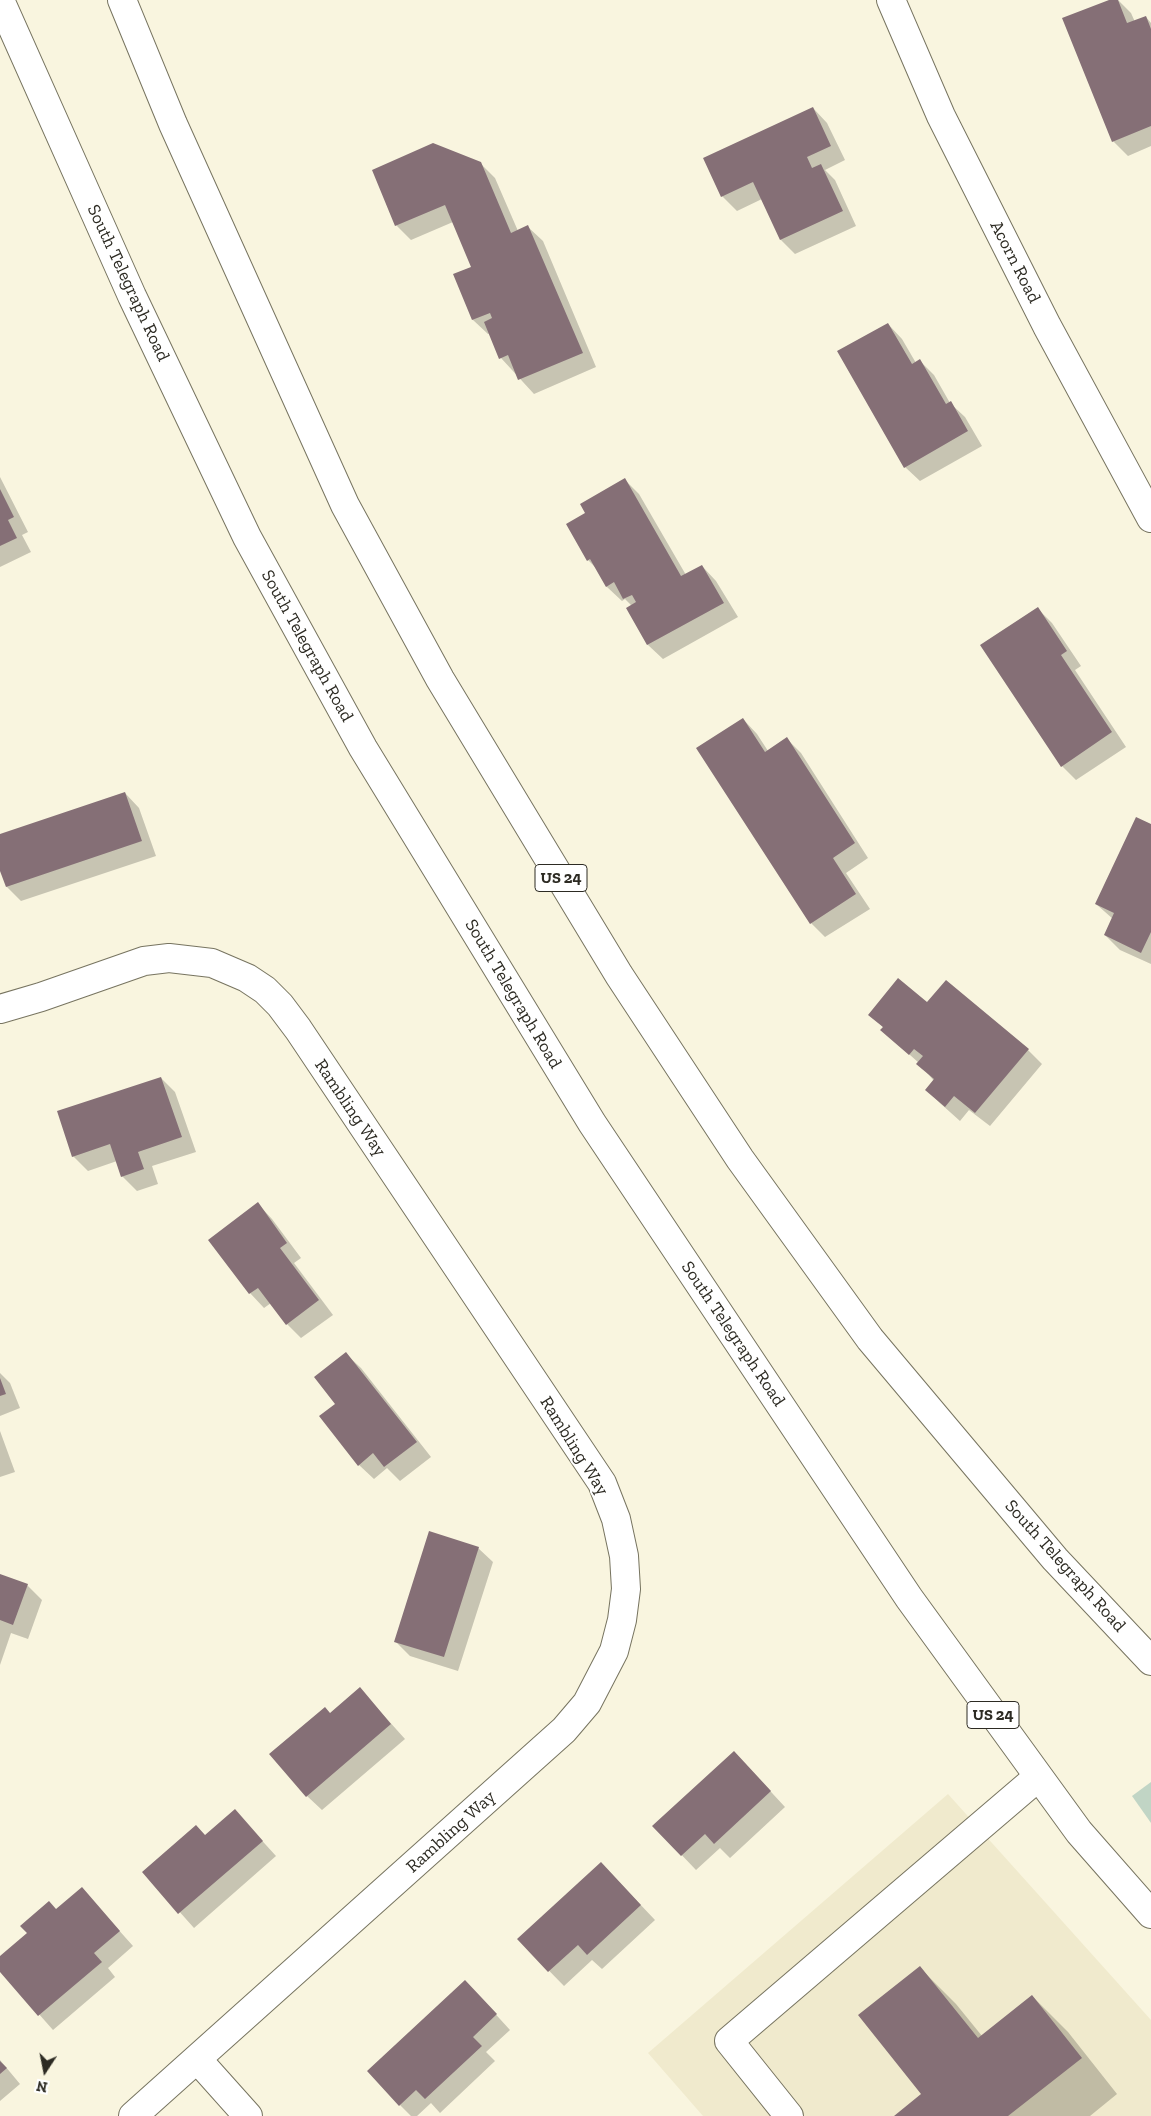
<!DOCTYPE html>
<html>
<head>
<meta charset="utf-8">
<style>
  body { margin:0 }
  #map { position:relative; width:1151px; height:2116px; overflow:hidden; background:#f9f5df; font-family:"Zilla Slab",serif }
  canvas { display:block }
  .north { position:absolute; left:20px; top:2046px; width:50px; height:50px; -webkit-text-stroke:4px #fff; paint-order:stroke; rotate:191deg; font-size:14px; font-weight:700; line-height:20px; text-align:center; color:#2d2b23 }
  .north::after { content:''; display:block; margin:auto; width:18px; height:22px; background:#2d2b23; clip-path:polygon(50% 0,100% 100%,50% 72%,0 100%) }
</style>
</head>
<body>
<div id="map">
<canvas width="1151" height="2116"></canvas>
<div class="north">N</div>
</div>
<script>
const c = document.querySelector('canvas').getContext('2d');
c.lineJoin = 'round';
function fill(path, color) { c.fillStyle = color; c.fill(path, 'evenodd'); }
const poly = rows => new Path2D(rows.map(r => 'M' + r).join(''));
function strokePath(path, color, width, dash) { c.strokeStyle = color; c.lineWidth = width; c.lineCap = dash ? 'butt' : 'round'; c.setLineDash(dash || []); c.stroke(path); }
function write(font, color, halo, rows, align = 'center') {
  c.font = font + ' "Zilla Slab",serif'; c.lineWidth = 4; c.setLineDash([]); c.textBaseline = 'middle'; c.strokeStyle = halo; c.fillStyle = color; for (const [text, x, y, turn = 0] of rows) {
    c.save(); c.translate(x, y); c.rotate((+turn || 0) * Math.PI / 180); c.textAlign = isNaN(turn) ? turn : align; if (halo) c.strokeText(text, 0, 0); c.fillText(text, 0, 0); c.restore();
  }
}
fill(poly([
  [948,1794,1151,2020,1151,2116,703,2116,648,2053]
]), '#f0eacd');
fill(poly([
  [1151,1782,1151,1823,1132,1796]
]), '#c1d5c5');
fill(poly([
  [1112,0,1118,0,1131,13,1135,22,1146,17,1151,23,1151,146,1128,156,1113,141],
  [813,108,827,123,845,160,825,170,835,180,856,226,795,254,781,240,762,199,737,211,722,196],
  [480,163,495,178,518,231,528,227,543,241,596,367,534,394,501,358,490,333,488,334,473,320,455,274,472,267,453,222,411,240,396,225],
  [888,324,902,339,916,363,920,361,934,375,950,403,965,417,982,446,920,481,905,467],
  [0,477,28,532,22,535,31,552,0,567],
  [625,480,639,494,686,575,702,566,716,581,738,617,663,659,648,645,628,608,632,606,625,599,622,601,607,587,596,568,588,560,587,514],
  [1038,609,1052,623,1081,666,1075,670,1126,747,1076,780,1062,766],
  [743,719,757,734,768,751,787,739,801,753,868,858,846,873,870,909,825,937,811,923],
  [125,793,139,808,156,856,21,901,7,887,0,867,0,836],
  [1151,825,1151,964,1120,950,1105,935,1113,919,1096,904],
  [927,1004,1028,1050,1042,1064,990,1126,969,1110,960,1121,941,1104,927,1090,934,1081,919,1063,882,1030,884,1028,870,1014],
  [161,1078,175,1092,196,1152,152,1166,158,1184,137,1191,122,1176,117,1161,88,1171,73,1156],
  [258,1204,272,1219,301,1258,294,1263,333,1315,301,1338,287,1324,271,1303,264,1308,250,1293,210,1240],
  [346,1354,361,1368,431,1457,400,1481,387,1468,374,1479,359,1465,336,1404],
  [0,1373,10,1383,20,1408,0,1416],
  [0,1431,15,1472,0,1477],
  [478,1548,493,1562,458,1671,410,1656,395,1641],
  [0,1576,27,1585,42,1600,28,1639,11,1633,0,1665],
  [360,1689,405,1739,322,1810,307,1796,331,1714],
  [748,1767,785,1807,730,1858,720,1848,696,1870,654,1826],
  [235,1811,276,1856,194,1928,144,1872,206,1836],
  [601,1863,655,1920,602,1969,592,1960,564,1986,519,1940],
  [82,1889,133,1946,108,1968,115,1977,53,2030,0,1970,0,1958],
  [920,1968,956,2004,982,2036,1032,1996,1068,2032,1117,2094,1090,2116,896,2116,923,2095],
  [479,1996,510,2030,486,2052,495,2061,440,2113,431,2103,417,2116,411,2116,400,2105],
  [0,2060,20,2084,0,2101]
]), '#0003');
fill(poly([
  [1109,0,1118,0,1127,23,1146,16,1151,29,1151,126,1112,142,1062,18],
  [813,107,831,146,807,157,812,168,821,164,843,211,780,240,753,182,721,197,703,158],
  [433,143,481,162,511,233,528,225,583,353,518,380,508,355,499,359,484,322,492,318,490,313,472,320,453,274,471,267,445,205,395,226,372,170],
  [888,323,912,364,920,359,946,404,951,401,968,431,904,468,837,351],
  [625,478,681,576,702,565,724,603,647,645,626,608,636,602,632,595,623,599,614,582,606,587,590,559,587,561,566,524,585,513,580,504],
  [0,489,14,517,8,520,17,538,0,546],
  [1038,607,1067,651,1061,655,1112,732,1061,767,980,645],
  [743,718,765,752,787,737,855,843,833,858,856,894,810,924,696,748],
  [125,792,142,841,6,887,0,871,0,834],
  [1136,817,1151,824,1151,932,1141,953,1104,935,1114,913,1095,904],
  [898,978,927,1002,946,980,1029,1049,975,1113,954,1096,945,1107,925,1090,934,1079,916,1064,923,1056,914,1049,909,1055,880,1030,883,1027,868,1015],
  [161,1077,182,1137,138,1152,144,1169,121,1177,110,1144,72,1157,57,1111],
  [258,1202,287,1243,280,1248,319,1300,286,1325,258,1288,249,1294,208,1240],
  [346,1352,417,1442,384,1467,373,1453,358,1466,319,1416,335,1404,314,1377],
  [0,1378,6,1394,0,1396],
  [429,1531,479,1547,444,1657,394,1642],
  [0,1574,28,1584,13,1625,0,1620],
  [360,1687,391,1724,306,1797,269,1754,325,1707,330,1713],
  [734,1751,771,1791,714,1844,705,1834,681,1856,652,1826],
  [235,1809,263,1841,178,1914,142,1872,196,1825,205,1835],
  [601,1862,641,1905,587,1955,578,1945,548,1972,517,1939],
  [82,1887,120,1931,94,1953,102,1962,38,2016,0,1972,0,1956,27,1933,20,1926,49,1901,56,1909],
  [920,1966,978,2038,1032,1995,1082,2058,1008,2116,894,2116,921,2094,858,2015],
  [465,1980,497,2014,473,2037,482,2046,425,2099,416,2090,399,2106,367,2071],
  [0,2061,7,2068,0,2074]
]), '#856f76');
const minor = poly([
  [891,0,941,116,1047,326,1151,518],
  [0,1009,41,997,144,961,169,958,212,963,247,978,265,990,280,1005,298,1029,602,1483,616,1519,624,1556,626,1589,622,1620,614,1651,587,1703,564,1730,133,2116],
  [197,2059,248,2116],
  [789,2116,729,2041,1038,1777]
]);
const highway = poly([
  [0,0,132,296,247,537,363,748,592,1123,909,1598,1079,1832,1151,1914],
  [122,0,173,124,345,505,440,679,619,975,740,1159,870,1339,1055,1559,1151,1661]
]);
strokePath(minor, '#777460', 30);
strokePath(highway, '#777460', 30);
strokePath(minor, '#fff', 28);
strokePath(highway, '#fff', 28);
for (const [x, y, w] of [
  [561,878,52],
  [993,1715,52]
]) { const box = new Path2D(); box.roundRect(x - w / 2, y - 13.5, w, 27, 4); c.fillStyle = '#fff'; c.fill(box); strokePath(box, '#2d2b23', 1); }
write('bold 16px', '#2d2b23', null, [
  ["US 24",561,878],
  ["US 24",993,1715]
]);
write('18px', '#2d2b23', '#fff', [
  ["Acorn Road",1015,262,63],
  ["South Telegraph Road",128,283,65],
  ["South Telegraph Road",307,646,61],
  ["South Telegraph Road",513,994,59],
  ["Rambling Way",350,1108,56],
  ["South Telegraph Road",733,1334,56],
  ["Rambling Way",574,1446,58],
  ["South Telegraph Road",1065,1566,48],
  ["Rambling Way",451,1832,-42]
]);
</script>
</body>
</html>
